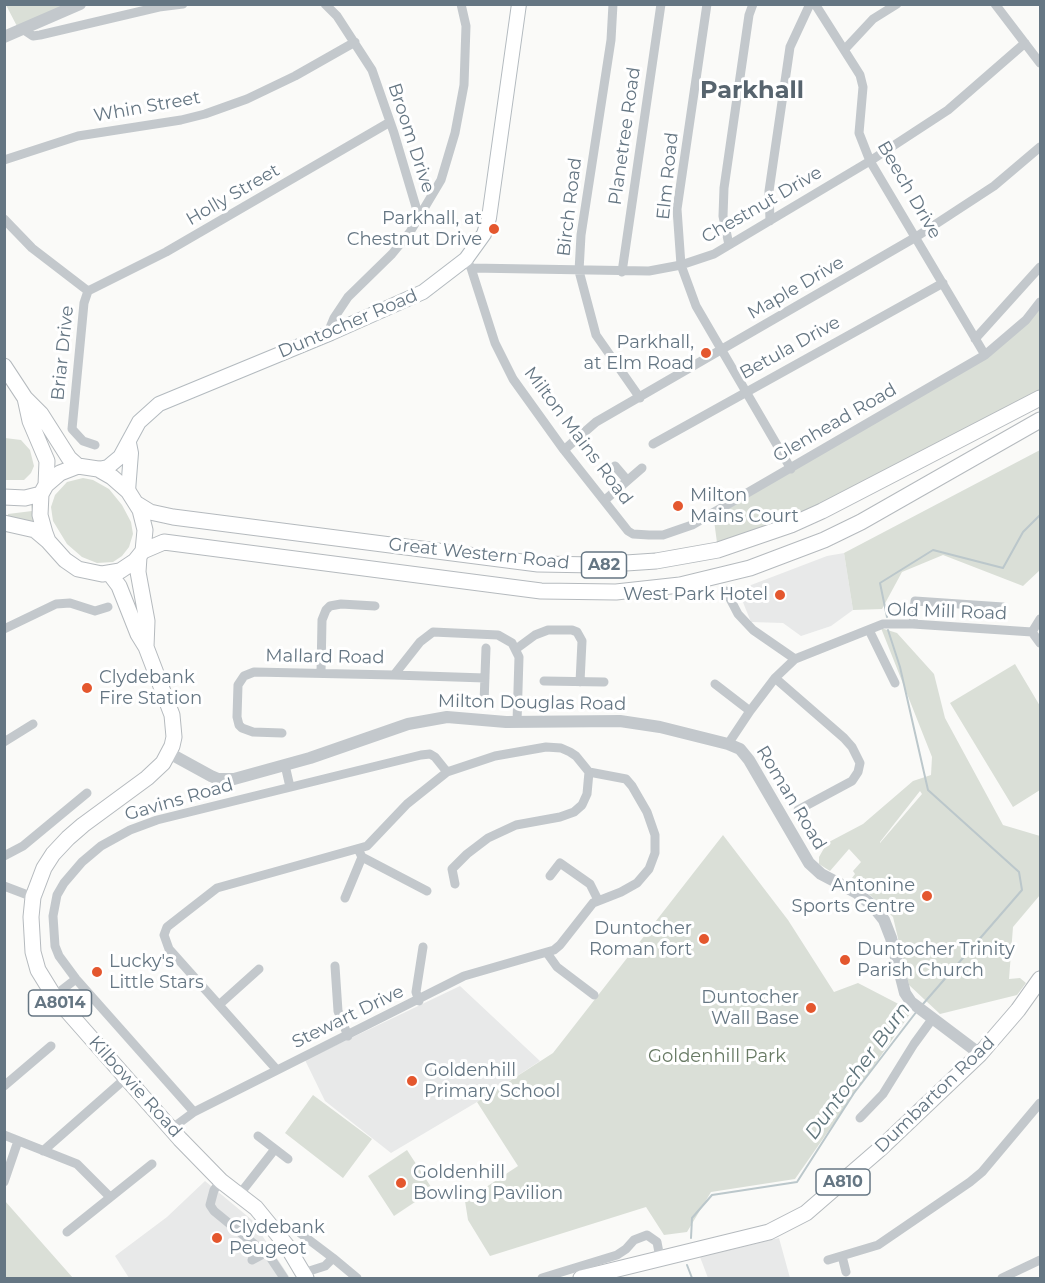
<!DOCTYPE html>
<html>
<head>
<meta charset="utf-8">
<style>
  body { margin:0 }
  #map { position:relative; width:1045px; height:1283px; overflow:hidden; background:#fafaf8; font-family:Montserrat,sans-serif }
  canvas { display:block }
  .frame { position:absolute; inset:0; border:6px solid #657683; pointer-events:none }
</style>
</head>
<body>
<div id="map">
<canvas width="1045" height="1283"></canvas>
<div class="frame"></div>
</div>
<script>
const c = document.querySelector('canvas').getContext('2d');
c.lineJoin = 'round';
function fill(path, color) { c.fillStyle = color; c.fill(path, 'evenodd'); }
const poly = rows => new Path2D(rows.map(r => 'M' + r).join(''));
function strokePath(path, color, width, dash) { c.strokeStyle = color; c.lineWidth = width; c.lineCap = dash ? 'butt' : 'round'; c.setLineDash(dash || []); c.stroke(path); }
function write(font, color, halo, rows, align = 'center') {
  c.font = font + ' Montserrat,sans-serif'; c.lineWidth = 6; c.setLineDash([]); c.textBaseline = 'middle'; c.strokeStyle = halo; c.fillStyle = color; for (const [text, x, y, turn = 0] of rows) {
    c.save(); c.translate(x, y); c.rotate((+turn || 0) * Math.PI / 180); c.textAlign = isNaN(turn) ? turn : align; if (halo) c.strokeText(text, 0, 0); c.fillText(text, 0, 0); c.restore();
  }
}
fill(poly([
  [844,553,853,610,831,626,801,636,783,623,751,622,738,590,827,556],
  [460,986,540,1061,477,1102,391,1153,325,1101,305,1060],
  [205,1181,252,1220,290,1278,129,1278,115,1256,167,1217],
  [779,1238,790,1278,708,1278,700,1257]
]), '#e8e9e9');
fill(poly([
  [6,5,80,5,20,32],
  [1040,302,1040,398,822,511,718,550,713,513,985,355],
  [5,438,21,440,30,450,34,466,31,473,24,480,5,480],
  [1040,450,1040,570,1023,586,943,555,902,572,882,609,853,610,844,553],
  [83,478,93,480,109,489,122,505,131,522,133,534,129,547,122,556,113,562,97,563,82,557,67,544,53,521,51,507,55,495,67,482],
  [37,503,37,524,21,519,8,517,8,514,32,511,31,505],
  [881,628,897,633,934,674,945,718,1003,825,1040,836,1040,895,1013,927,1009,979,1020,978,1026,983,1017,995,940,1014,909,985,893,917,852,878,855,874,853,871,861,862,849,849,830,871,819,864,819,857,827,843,863,824,913,781,931,775,932,757],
  [920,791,922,794,880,843,880,842],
  [1015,664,1040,706,1040,790,1013,807,950,703],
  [723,835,788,920,834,992,858,983,912,1011,795,1179,711,1192,687,1232,664,1235,646,1207,490,1256,468,1220,465,1201,518,1166,477,1102,553,1053],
  [313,1095,372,1139,343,1178,285,1133],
  [407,1150,433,1190,394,1216,368,1176],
  [4,1201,5,1201,73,1278,5,1278]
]), '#dadfd7');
strokePath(poly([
  [887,617,880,583,933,550,1003,568,1023,532,1040,515],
  [888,630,900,667,928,790,1019,872,1022,890,923,1004],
  [691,1238,692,1218,712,1195,797,1182,854,1093,917,1011],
  [687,1265,692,1278]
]), '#bbc7cb', 2);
const secondary = poly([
  [98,469,108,467,120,457,139,422,159,404,331,333,423,292,466,259,484,234,489,218,519,4],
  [128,491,131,453,129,443]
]);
const primary = poly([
  [4,366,25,398,41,414,69,458,78,466],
  [25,398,30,421,47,461,46,485],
  [78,466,98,469,112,477,128,491,140,510,145,530,143,551,135,561,120,571,102,574,78,569,65,560,48,541,45,533,40,515,41,494,46,485,60,473,78,466],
  [4,497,25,498,41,494],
  [137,504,150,512,173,517,538,564,596,565,656,561,718,550,791,525,822,511,1040,398],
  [4,523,35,530,48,541],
  [143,551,164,542,541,591,616,592,680,585,750,568,824,540,861,522,1040,420],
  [139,557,138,572,147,621,146,647],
  [110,574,119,586,138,634,146,647,172,715,174,737,172,746,163,763,147,778,83,825,68,838,53,854,44,868,33,897,31,917,33,952,38,970,54,996,180,1139,221,1181,256,1208,287,1246,306,1278],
  [581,1278,769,1232,806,1213,881,1148,980,1054,1018,1010,1040,979]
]);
strokePath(secondary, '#b3babf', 16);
strokePath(primary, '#b5babe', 17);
strokePath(poly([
  [325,4,337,16,372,70,394,133,419,217],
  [613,4,611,40,581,235,579,271,596,335,640,398],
  [707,4,677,209,681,265,696,306,791,469],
  [815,4,860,75,863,87,859,133,870,161,985,355],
  [995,4,1040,63],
  [24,30,33,36,40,35,159,7,183,4],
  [845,49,873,19,897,4],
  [4,160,78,136,181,120,205,114,247,99,295,76,355,42],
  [4,219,32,248,88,291,84,303,72,429,83,441,95,445],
  [770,221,769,191,790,47,810,4],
  [729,245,723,216,724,188,749,15,753,4],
  [466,259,471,268,495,343,513,379,564,450,628,531,633,534,649,535,663,535,692,525,985,355,1026,320,1040,302],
  [471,268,649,271,681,265,714,254,870,161,948,110,1025,43],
  [622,272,661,4],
  [88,291,166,252,390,122],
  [327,335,334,318,348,297,392,254,410,232,441,180,455,133,464,85,466,26,461,4],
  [975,339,1040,267],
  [653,444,943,283],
  [564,450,596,422,916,237,994,186,1040,147],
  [615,466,627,480],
  [605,500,642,468],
  [726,591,738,614,753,630,795,659],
  [913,624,915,601,1003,607],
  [4,629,56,604,70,603,95,611,108,607],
  [869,630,895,683],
  [1032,632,1040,619],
  [1032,632,1040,643],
  [516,649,535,635,548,630,572,630,577,632,582,641,580,682],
  [321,673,322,620,326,610,330,606,341,604,375,606],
  [394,675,485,678],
  [775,678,844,738,852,747,860,763,858,772,852,781,798,810],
  [544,681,604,682],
  [715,684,750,711],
  [484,703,486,648],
  [282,733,253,732,242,728,239,725,237,717,238,685,244,676,254,672,394,675,420,642,433,632,498,635,512,643,519,657,517,722],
  [4,742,33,724],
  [728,744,750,711,775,678,795,659,883,624,913,624,1032,632],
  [285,765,290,787],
  [358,849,362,857,427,891],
  [4,856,23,846,87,793],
  [550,876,560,863,590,884,598,900],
  [455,884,452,869,467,854,488,838,516,825,560,817,574,812,582,805,587,794,589,772],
  [4,886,33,897],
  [345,898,362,857],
  [547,953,557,967,594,995],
  [335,966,338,1011,348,1036],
  [54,996,76,979],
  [419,1001,416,992,423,947],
  [220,1004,259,969],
  [277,1070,169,949,164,935,167,927,217,888,367,846,407,804,447,772,495,756,546,747,561,748,570,752,576,756,589,772],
  [4,1086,51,1046],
  [194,1112,76,979,59,956,55,946,53,916,57,895,64,883,82,862,101,846,130,830,157,820,421,755,430,754,435,757,447,772],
  [860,1118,883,1094,914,1044,933,1018],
  [171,1129,194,1112,464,976,554,950,560,945,593,903,621,892,637,883,649,869,655,853,655,835,647,812,632,786,626,779,589,772],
  [4,1135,77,1164,110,1197],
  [275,1149,288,1159],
  [43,1151,126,1078],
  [221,1181,214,1190,210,1205,214,1211,270,1257,284,1278],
  [4,1182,18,1141],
  [239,1195,275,1149,258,1136],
  [67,1232,152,1164],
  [300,1233,333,1258,357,1278],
  [842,1256,846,1272],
  [252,1260,265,1253],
  [828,1260,878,1245,970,1182,982,1172,1040,1103],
  [303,1273,325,1266,333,1258],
  [542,1278,617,1255,626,1249,634,1240,647,1235,657,1242,660,1258],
  [1002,1278,1040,1260]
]), '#c3c8cc', 9);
strokePath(poly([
  [4,37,80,4],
  [169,753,211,776,218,779,234,779,310,758,408,724,447,717,506,722,620,721,660,727,728,744,740,749,749,760,809,863,821,874,857,893,873,906,884,920,891,938,905,993,911,1002,980,1054]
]), '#c3c8cc', 12);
strokePath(secondary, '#fff', 14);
strokePath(primary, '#fff', 15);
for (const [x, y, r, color] of [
  [494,229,6,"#e4572e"],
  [706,353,6,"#e4572e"],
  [678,506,6,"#e4572e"],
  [780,595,6,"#e4572e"],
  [87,688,6,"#e4572e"],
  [927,896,6,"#e4572e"],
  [704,939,6,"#e4572e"],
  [845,960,6,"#e4572e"],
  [97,972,6,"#e4572e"],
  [811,1008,6,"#e4572e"],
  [412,1081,6,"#e4572e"],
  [401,1183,6,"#e4572e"],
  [217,1238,6,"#e4572e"]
]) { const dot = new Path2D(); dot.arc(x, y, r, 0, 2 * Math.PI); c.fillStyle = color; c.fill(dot); strokePath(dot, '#fff', 2); }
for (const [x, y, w] of [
  [604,565,45],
  [60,1003,63],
  [843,1182,54]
]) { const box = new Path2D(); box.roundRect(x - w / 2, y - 13, w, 26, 4.5); c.fillStyle = '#fff'; c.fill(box); strokePath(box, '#657683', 1.5); }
write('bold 16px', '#657683', null, [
  ["A82",604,565],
  ["A8014",60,1003],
  ["A810",843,1182]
]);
write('18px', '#657683', '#fff', [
  ["Whin Street",147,107,-10],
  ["Planetree Road",625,136,-82],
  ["Broom Drive",411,138,72],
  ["Elm Road",668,176,-84],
  ["Beech Drive",909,190,60],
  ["Holly Street",233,195,-30],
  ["Chestnut Drive",762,205,-30],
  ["Birch Road",570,207,-83],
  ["Maple Drive",796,288,-30],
  ["Duntocher Road",348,324,-23],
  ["Betula Drive",790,348,-29],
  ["Briar Drive",63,353,-84],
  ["Glenhead Road",835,423,-30],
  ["Milton Mains Road",578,436,53],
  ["Great Western Road",479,554,6],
  ["Old Mill Road",947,612,2],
  ["Mallard Road",325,657,1],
  ["Milton Douglas Road",532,703,1],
  ["Roman Road",791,798,59],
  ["Gavins Road",179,800,-16],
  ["Stewart Drive",348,1017,-26],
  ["Kilbowie Road",135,1087,48],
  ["Dumbarton Road",935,1095,-44]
]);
write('18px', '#657683', '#fff', [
  ["Parkhall, at",482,219,"right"],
  ["Chestnut Drive",482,240,"right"],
  ["Parkhall,",694,343,"right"],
  ["at Elm Road",694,364,"right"],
  ["Milton",690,496],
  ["Mains Court",690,517],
  ["West Park Hotel",768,595,"right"],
  ["Clydebank",99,678],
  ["Fire Station",99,699],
  ["Antonine",915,886,"right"],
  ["Sports Centre",915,907,"right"],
  ["Duntocher",692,929,"right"],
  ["Roman fort",692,950,"right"],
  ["Duntocher Trinity",857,950],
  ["Parish Church",857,971],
  ["Lucky's",109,962],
  ["Little Stars",109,983],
  ["Duntocher",799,998,"right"],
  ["Wall Base",799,1019,"right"],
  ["Goldenhill",424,1071],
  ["Primary School",424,1092],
  ["Goldenhill",413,1173],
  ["Bowling Pavilion",413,1194],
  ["Clydebank",229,1228],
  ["Peugeot",229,1249]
], 'left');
write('18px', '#687a64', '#fff', [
  ["Goldenhill Park",717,1057]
]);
write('italic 20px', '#60757c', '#fff', [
  ["Duntocher Burn",858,1071,-54]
]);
write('bold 24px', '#57646e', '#fff', [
  ["Parkhall",752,91]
]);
</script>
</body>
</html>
